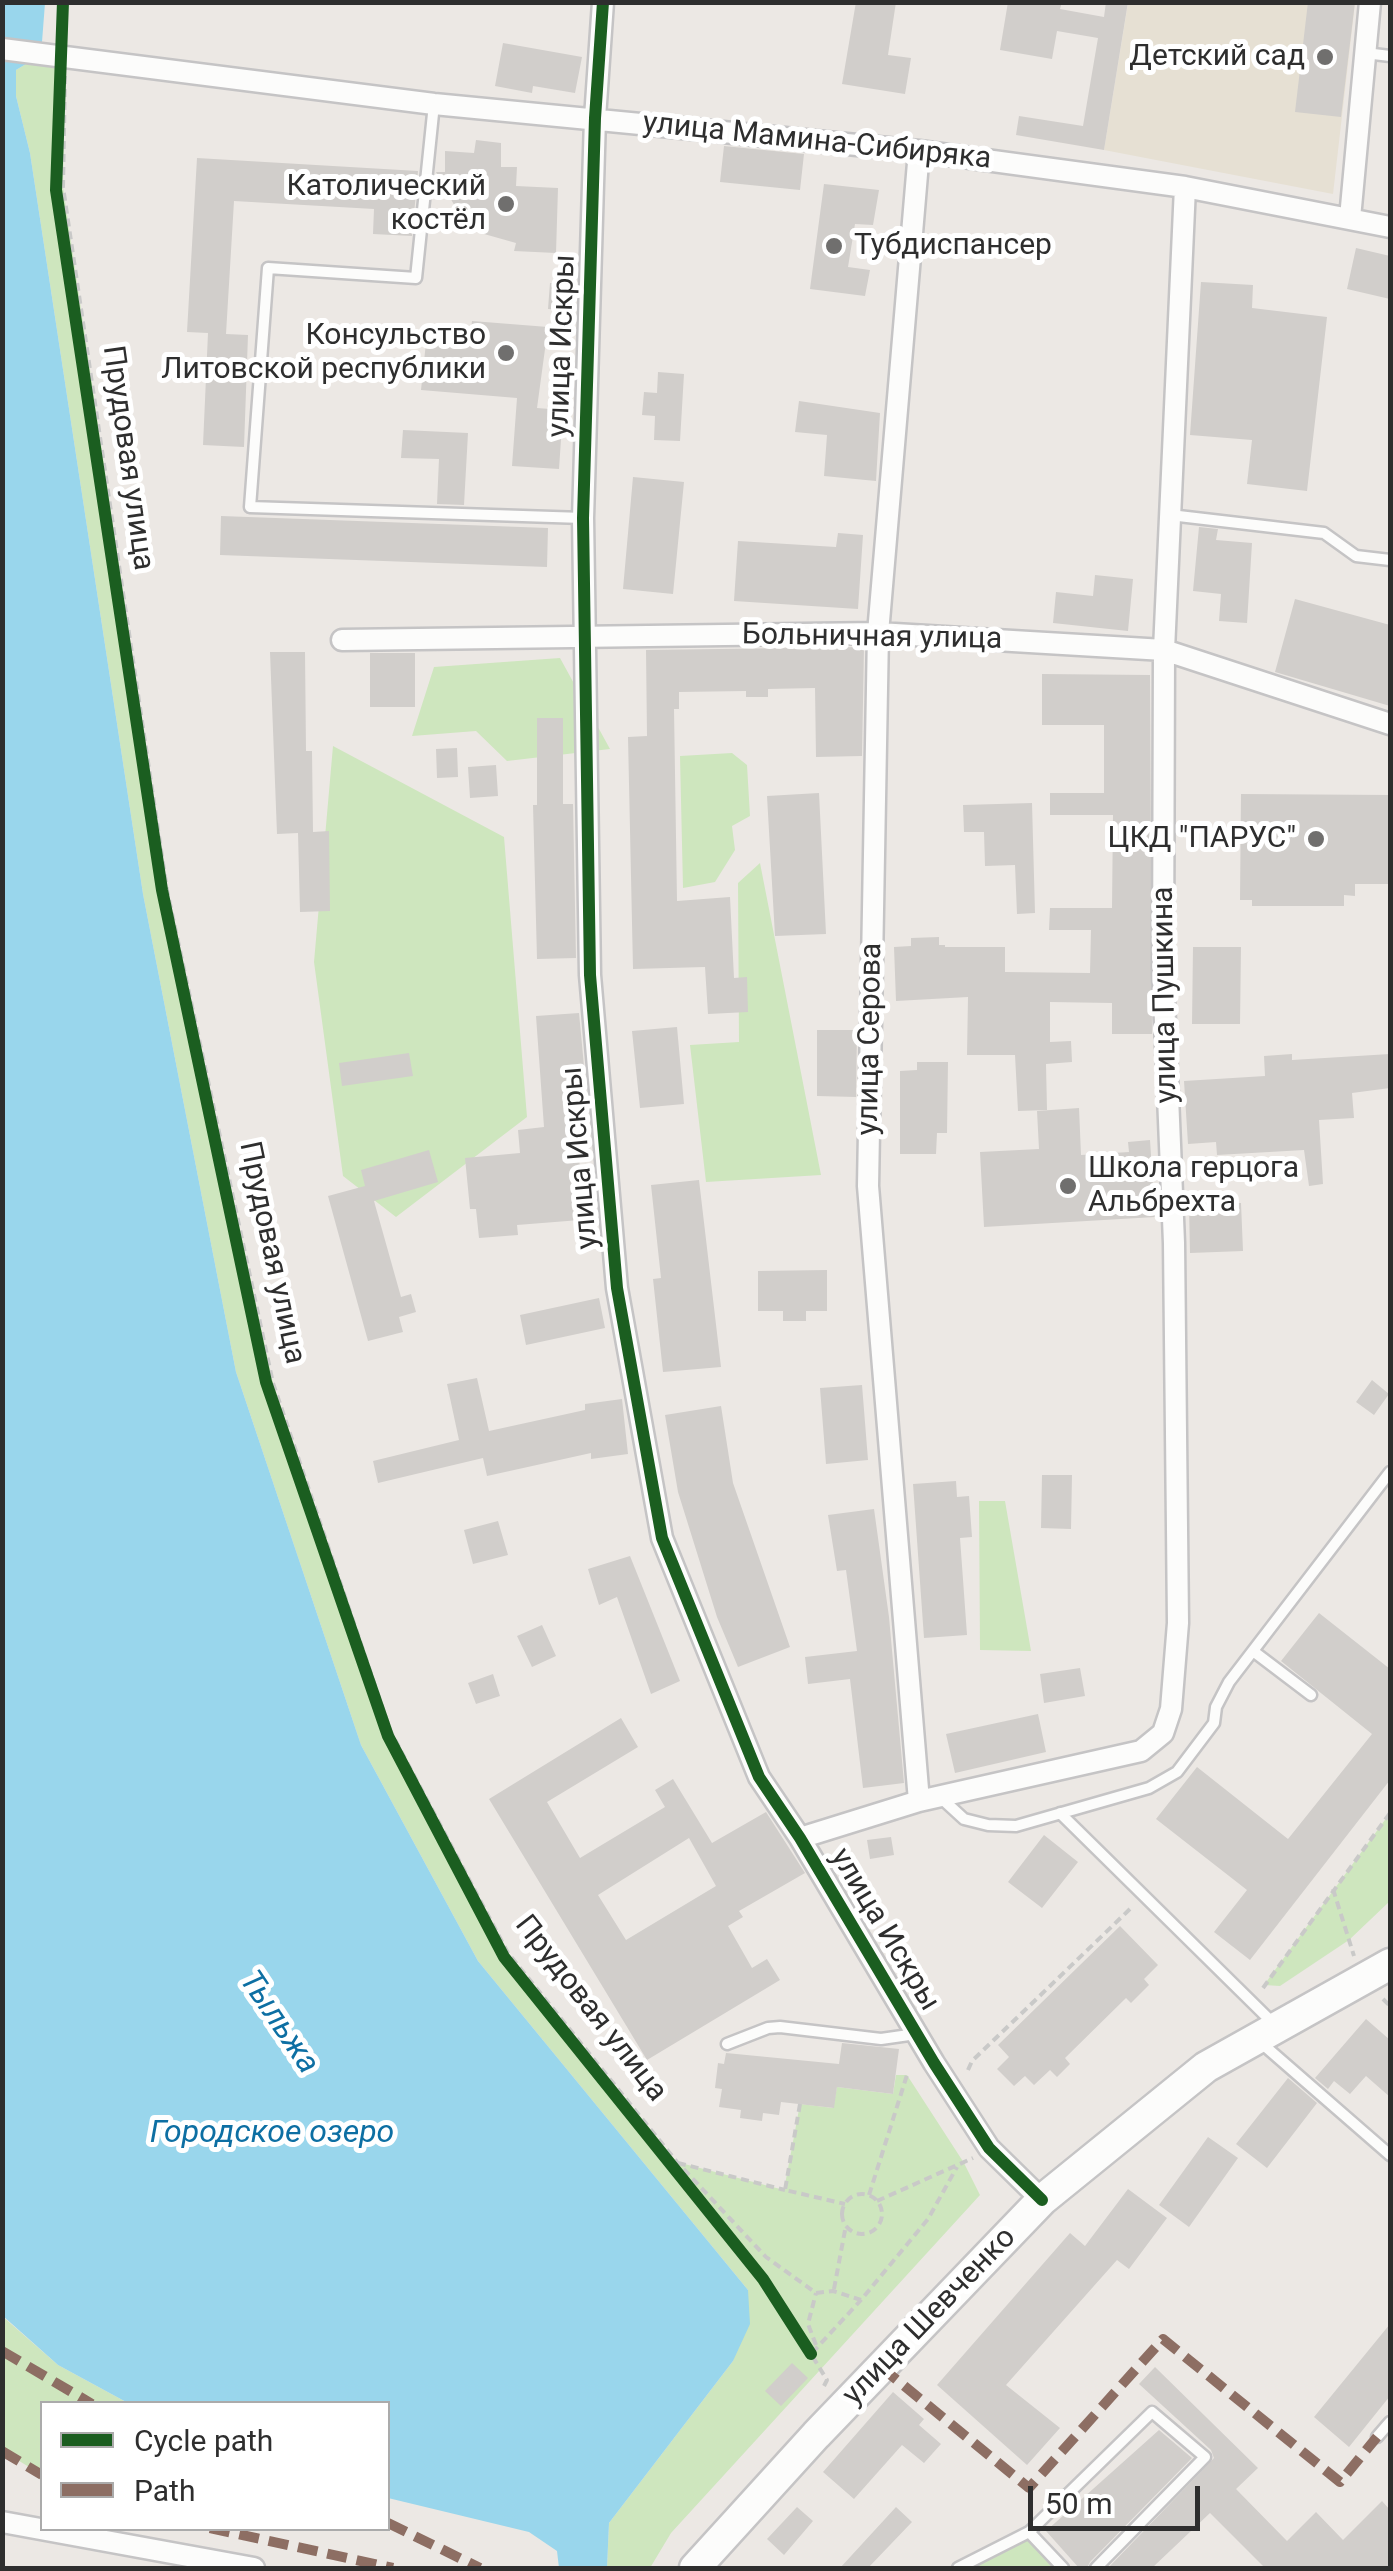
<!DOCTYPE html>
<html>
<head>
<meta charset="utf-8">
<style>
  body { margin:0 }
  #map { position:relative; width:1393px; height:2571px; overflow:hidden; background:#ece8e4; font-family:Roboto,sans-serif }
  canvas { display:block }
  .frame { position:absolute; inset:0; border:5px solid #2e2e2e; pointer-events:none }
  .legend { position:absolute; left:40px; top:2401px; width:350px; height:130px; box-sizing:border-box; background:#fff; border:2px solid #ababab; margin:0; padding:12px 18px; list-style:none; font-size:30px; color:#2e2e2e }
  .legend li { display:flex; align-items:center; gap:20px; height:50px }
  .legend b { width:50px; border:2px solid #ababab }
  .scale { position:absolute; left:1028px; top:2486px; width:172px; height:45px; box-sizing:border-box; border:5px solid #2e2e2e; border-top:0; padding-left:12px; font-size:30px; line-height:35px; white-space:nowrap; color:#2e2e2e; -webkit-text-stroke:8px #fff; paint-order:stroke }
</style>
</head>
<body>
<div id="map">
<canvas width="1393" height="2571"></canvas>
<div class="frame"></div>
<ul class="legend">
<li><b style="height:12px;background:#1b5e20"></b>Cycle path</li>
<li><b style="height:12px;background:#8d6e63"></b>Path</li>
</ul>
<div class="scale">50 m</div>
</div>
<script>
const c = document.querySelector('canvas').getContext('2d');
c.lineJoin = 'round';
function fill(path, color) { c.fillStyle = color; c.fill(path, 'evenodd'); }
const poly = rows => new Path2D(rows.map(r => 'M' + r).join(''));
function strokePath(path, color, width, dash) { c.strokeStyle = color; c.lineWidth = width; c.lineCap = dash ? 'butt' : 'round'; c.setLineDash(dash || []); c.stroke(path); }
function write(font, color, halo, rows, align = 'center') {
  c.font = font + ' Roboto,sans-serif'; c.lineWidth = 10; c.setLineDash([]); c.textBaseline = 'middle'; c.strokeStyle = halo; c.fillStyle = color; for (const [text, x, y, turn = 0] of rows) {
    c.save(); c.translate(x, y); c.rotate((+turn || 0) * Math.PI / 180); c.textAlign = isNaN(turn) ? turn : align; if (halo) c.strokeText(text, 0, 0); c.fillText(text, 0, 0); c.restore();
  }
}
fill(poly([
  [1128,3,1355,3,1333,194,1104,150]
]), '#e6e0d3');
fill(poly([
  [41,55,61,58,65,68,63,187,167,890,273,1383,390,1730,508,1953,677,2162,784,2190,800,2104,833,2108,837,2087,893,2094,896,2075,907,2075,964,2163,980,2195,671,2533,650,2568,607,2568,609,2523,733,2361,748,2290,478,1961,361,1745,236,1372,143,894,30,153,16,96,16,70],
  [560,658,610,749,507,761,476,731,412,736,434,667],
  [333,746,504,837,527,1117,396,1217,343,1176,314,962],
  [732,753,747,765,750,816,732,826,735,850,715,882,683,888,680,756],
  [760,863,821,1175,706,1182,690,1045,739,1042,738,883],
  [979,1501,1005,1501,1031,1651,980,1650],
  [1390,1813,1390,1901,1349,1940,1280,1986,1264,1985],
  [2,2316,58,2365,128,2403,42,2404,42,2475,3,2451],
  [1029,2532,1064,2568,958,2568]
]), '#cee6be');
fill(poly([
  [2,3,45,3,41,55,16,70,16,96,30,153,143,894,236,1372,361,1745,478,1961,748,2290,750,2324,733,2361,609,2523,607,2568,559,2568,557,2551,529,2532,388,2498,388,2404,128,2403,58,2365,3,2316]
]), '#99d6ec');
fill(poly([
  [856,2,896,2,888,55,911,58,905,94,842,84],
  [1008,2,1062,2,1060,9,1104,17,1106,2,1128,2,1104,150,1016,135,1019,116,1083,126,1098,38,1057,31,1052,59,1000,50],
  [1308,2,1355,2,1341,117,1295,112],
  [503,43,582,57,575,93,533,86,532,93,495,86],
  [476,140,501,143,501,167,517,167,516,186,558,188,556,253,514,251,516,243,477,232,458,212,436,172,445,172,445,151,474,153],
  [724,146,804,154,800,190,720,182],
  [197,158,418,171,412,236,373,234,374,209,234,201,226,334,248,335,244,447,203,445,208,333,187,332],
  [824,184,879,190,873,225,855,224,848,267,870,270,865,296,810,289],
  [1356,248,1390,256,1390,299,1347,289],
  [1201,282,1253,285,1252,308,1327,317,1307,491,1247,484,1252,440,1190,435],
  [550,283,568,284,567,310,548,309],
  [472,321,548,327,537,408,563,410,559,469,512,466,517,398,421,390,427,333,470,337],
  [658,372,684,374,680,441,654,440,655,416,642,415,644,392,657,393],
  [799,401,880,413,876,481,824,476,827,435,795,432],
  [403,430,468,433,464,505,437,504,439,459,401,458],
  [633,477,684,482,673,594,623,589],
  [221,516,548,528,547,567,220,555],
  [1199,527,1218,529,1216,540,1252,543,1247,623,1219,621,1221,594,1193,591],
  [838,533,863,535,858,609,734,601,738,541,836,547],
  [1095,575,1133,579,1128,631,1053,623,1056,592,1093,596],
  [1295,599,1390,625,1390,706,1275,672],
  [864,647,862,756,816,757,815,688,768,689,768,697,746,697,746,691,679,692,679,709,674,709,677,901,730,897,734,978,747,977,748,1012,708,1014,705,967,633,969,628,737,647,736,646,650],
  [270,652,305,652,306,751,312,751,313,832,329,831,330,911,300,912,298,833,277,834],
  [370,653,415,653,415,707,370,707],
  [1042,674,1150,675,1152,1034,1112,1034,1112,1003,1050,1002,1050,1042,1071,1041,1072,1062,1046,1064,1047,1110,1018,1111,1015,1055,967,1055,968,997,896,1001,894,947,911,946,911,938,939,937,939,945,945,945,945,947,1005,947,1005,972,1090,973,1091,930,1049,930,1050,908,1112,908,1113,815,1050,815,1050,793,1104,793,1104,725,1042,725],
  [537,718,563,718,563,804,573,804,576,958,537,959,533,805,537,805],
  [457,748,458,777,437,778,436,749],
  [496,765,498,796,470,798,468,767],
  [819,793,826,934,775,936,767,796],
  [1241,794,1390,795,1390,884,1355,884,1355,896,1344,895,1344,906,1252,906,1252,900,1240,900],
  [1032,803,1035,913,1017,914,1015,865,985,866,984,832,964,832,963,805],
  [1193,947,1241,947,1240,1024,1192,1024],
  [579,1013,587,1098,565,1099,570,1148,578,1147,582,1190,577,1191,580,1220,517,1225,518,1235,479,1238,476,1209,470,1209,465,1158,520,1153,518,1130,544,1127,536,1016],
  [677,1027,684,1104,640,1108,632,1031],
  [817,1030,857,1030,856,1097,817,1096],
  [409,1053,413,1076,342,1086,339,1063],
  [1292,1054,1292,1060,1390,1054,1390,1088,1352,1093,1354,1118,1319,1120,1323,1184,1309,1186,1304,1150,1217,1155,1216,1142,1188,1144,1184,1081,1265,1076,1264,1056],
  [917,1062,948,1062,947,1133,937,1133,936,1154,900,1154,900,1071,917,1070],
  [1079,1108,1081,1155,1129,1152,1128,1142,1150,1140,1155,1217,984,1227,980,1152,1039,1149,1037,1111],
  [429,1150,438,1182,374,1201,401,1297,411,1294,416,1312,399,1317,403,1332,368,1341,328,1196,365,1186,361,1170],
  [699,1180,721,1367,663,1372,653,1279,661,1278,651,1185],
  [1241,1203,1243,1251,1190,1253,1189,1205],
  [827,1270,827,1311,806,1311,806,1321,783,1321,783,1311,758,1311,758,1271],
  [599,1298,605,1328,526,1345,520,1315],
  [477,1378,489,1431,585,1410,585,1404,622,1399,628,1454,591,1459,591,1453,487,1476,483,1458,378,1483,373,1461,459,1440,447,1384],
  [1372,1380,1389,1394,1374,1415,1356,1402],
  [862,1385,868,1460,826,1464,820,1388],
  [721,1406,733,1483,790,1647,738,1667,717,1617,678,1492,665,1415],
  [1042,1475,1072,1475,1071,1529,1041,1528],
  [956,1481,957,1497,969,1496,972,1537,960,1538,967,1635,924,1638,913,1484],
  [874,1509,889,1617,904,1783,863,1788,850,1679,808,1684,805,1657,857,1651,846,1570,837,1571,828,1515],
  [498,1521,508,1555,473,1564,464,1530],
  [630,1556,680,1681,651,1694,617,1597,599,1605,588,1569],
  [1319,1613,1390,1669,1390,1780,1250,1960,1214,1932,1247,1890,1156,1819,1197,1767,1288,1839,1372,1734,1281,1661],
  [542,1625,556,1656,532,1667,517,1636],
  [1080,1668,1085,1696,1044,1703,1040,1674],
  [493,1674,500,1696,476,1704,468,1683],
  [1038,1714,1046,1752,955,1773,946,1734],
  [621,1718,638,1747,547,1802,580,1858,665,1807,655,1790,673,1779,712,1843,766,1812,805,1873,739,1911,743,1917,728,1926,752,1968,767,1959,780,1980,647,2060,489,1799],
  [689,1838,716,1886,626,1940,598,1895],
  [1044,1835,1078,1862,1042,1908,1008,1882],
  [891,1837,894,1855,870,1859,867,1840],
  [1120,1926,1158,1965,1144,1979,1149,1985,1131,2003,1126,1998,1065,2058,1070,2064,1057,2077,1050,2070,1034,2085,1025,2076,1014,2086,997,2069,1009,2057,998,2045],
  [1366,2019,1390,2040,1390,2097,1366,2076,1350,2094,1334,2081,1328,2089,1315,2078],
  [842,2043,899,2049,893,2094,837,2087,834,2108,781,2102,779,2115,763,2113,762,2121,740,2118,741,2110,719,2107,722,2089,715,2088,718,2063,724,2064,726,2053,839,2064],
  [1288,2078,1317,2103,1267,2168,1236,2144],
  [1208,2137,1238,2158,1189,2227,1159,2205],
  [1128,2189,1167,2218,1129,2269,1117,2260,1006,2385,1060,2428,1027,2465,937,2385,1070,2233,1085,2246],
  [1390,2324,1390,2396,1349,2447,1314,2417],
  [792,2363,808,2378,781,2406,765,2391],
  [1155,2367,1258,2468,1236,2489,1287,2541,1316,2512,1343,2540,1382,2501,1390,2510,1390,2568,1265,2568,1210,2513,1152,2568,1108,2568,1214,2458,1211,2450,1139,2384],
  [893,2392,924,2419,919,2425,941,2444,924,2463,902,2445,854,2499,823,2472],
  [1159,2430,1192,2458,1090,2562,1087,2568,1079,2568,1046,2531],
  [797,2507,813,2521,784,2555,767,2539],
  [896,2507,912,2522,868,2568,840,2568]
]), '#d1cecb');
const service = poly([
  [1365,53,1390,56],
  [434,104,416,278,268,268,250,507,583,518],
  [1170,515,1324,533,1356,556,1390,560],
  [1253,1651,1311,1695],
  [940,1797,964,1819,988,1825,1016,1826,1149,1788,1177,1772,1214,1723,1216,1707,1229,1682,1390,1472],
  [1060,1813,1274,2024],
  [1259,2041,1390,2155],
  [727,2044,768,2028,780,2027,881,2039,916,2034],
  [1377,2437,1390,2422],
  [1029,2532,1152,2412,1205,2457,1096,2568],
  [958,2568,1029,2532,1063,2568]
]);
const minor = poly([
  [603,2,595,118,583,518,590,975,617,1288,662,1538,759,1777,800,1838,934,2063,989,2148,1042,2200],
  [2,49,434,104,919,151,1185,187,1390,227],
  [1350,218,1370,2],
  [342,640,878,633,1164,650,1390,724],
  [919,1801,1141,1751,1163,1733,1171,1709,1178,1623,1174,1243,1163,973,1164,650,1185,187],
  [800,1838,919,1801,868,1186,878,633,919,151],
  [2,2522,254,2568]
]);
const secondary = poly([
  [695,2568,816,2435,1042,2200,1206,2067,1390,1964]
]);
strokePath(service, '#c5c4c5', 15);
strokePath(minor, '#c5c4c5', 25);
strokePath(secondary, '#c5c4c5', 35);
strokePath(poly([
  [65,76,63,187,167,890,273,1383,390,1730,508,1953,677,2162,766,2257,816,2293],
  [1333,1889,1354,1956],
  [1263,1988,1390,1813],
  [1383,1999,1390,2006],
  [968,2070,972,2061,1131,1908],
  [800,2104,785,2190,845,2204],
  [678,2163,785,2190],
  '842 2214a20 20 0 1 1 40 0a20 20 0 1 1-40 0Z',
  [869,2195,907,2075],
  [877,2201,973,2158],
  [834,2289,846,2225],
  [816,2293,833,2291,861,2300,928,2219,957,2167],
  [816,2345,808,2324,816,2293],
  [824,2386,827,2380,811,2354,861,2300]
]), '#c9c9c8', 4, [8, 5]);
strokePath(service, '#fcfcfb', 10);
strokePath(minor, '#fcfcfb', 20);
strokePath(secondary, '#fcfcfb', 30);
strokePath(poly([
  [2,2351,92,2404],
  [881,2367,1029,2488,1163,2339,1340,2482,1377,2437],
  [2,2451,42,2475],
  [388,2523,480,2568],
  [210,2528,393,2568]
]), '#8d6e63', 10, [20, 10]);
strokePath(poly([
  [63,2,56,190,162,890,266,1382,388,1736,504,1957,763,2279,811,2354],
  [603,2,595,118,583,518,590,975,617,1288,662,1538,759,1777,800,1838,934,2063,989,2148,1042,2200]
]), '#1b5e20', 12);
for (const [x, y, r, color] of [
  [1325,57,10,"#706f6e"],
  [506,204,10,"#706f6e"],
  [834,246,10,"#706f6e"],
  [506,353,10,"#706f6e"],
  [1316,839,10,"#706f6e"],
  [1068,1186,10,"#706f6e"]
]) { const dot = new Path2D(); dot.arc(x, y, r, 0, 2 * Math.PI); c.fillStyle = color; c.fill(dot); strokePath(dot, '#fff', 4); }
write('30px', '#2e2e2e', '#fff', [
  ["Детский сад",1305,57],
  ["Католический",486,187],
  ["костёл",486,221],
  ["Тубдиспансер",854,246,"left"],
  ["Консульство",486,336],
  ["Литовской республики",486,370],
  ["ЦКД \"ПАРУС\"",1296,839],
  ["Школа герцога",1088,1169,"left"],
  ["Альбрехта",1088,1203,"left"]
], 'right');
write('30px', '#2e2e2e', '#fff', [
  ["улица Мамина-Сибиряка",817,142,6],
  ["улица Искры",563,346,-88],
  ["Прудовая улица",127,458,82],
  ["Больничная улица",872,638,1],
  ["улица Пушкина",1166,995,-91],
  ["улица Серова",871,1039,-89],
  ["улица Искры",581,1158,-95],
  ["Прудовая улица",271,1253,78],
  ["улица Искры",884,1930,59],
  ["Прудовая улица",590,2009,52],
  ["улица Шевченко",930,2317,-46]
]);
write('italic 32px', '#0d6fa3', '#fff', [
  ["Тыльжа",278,2023,56],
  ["Городское озеро",272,2134]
]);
</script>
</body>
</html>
